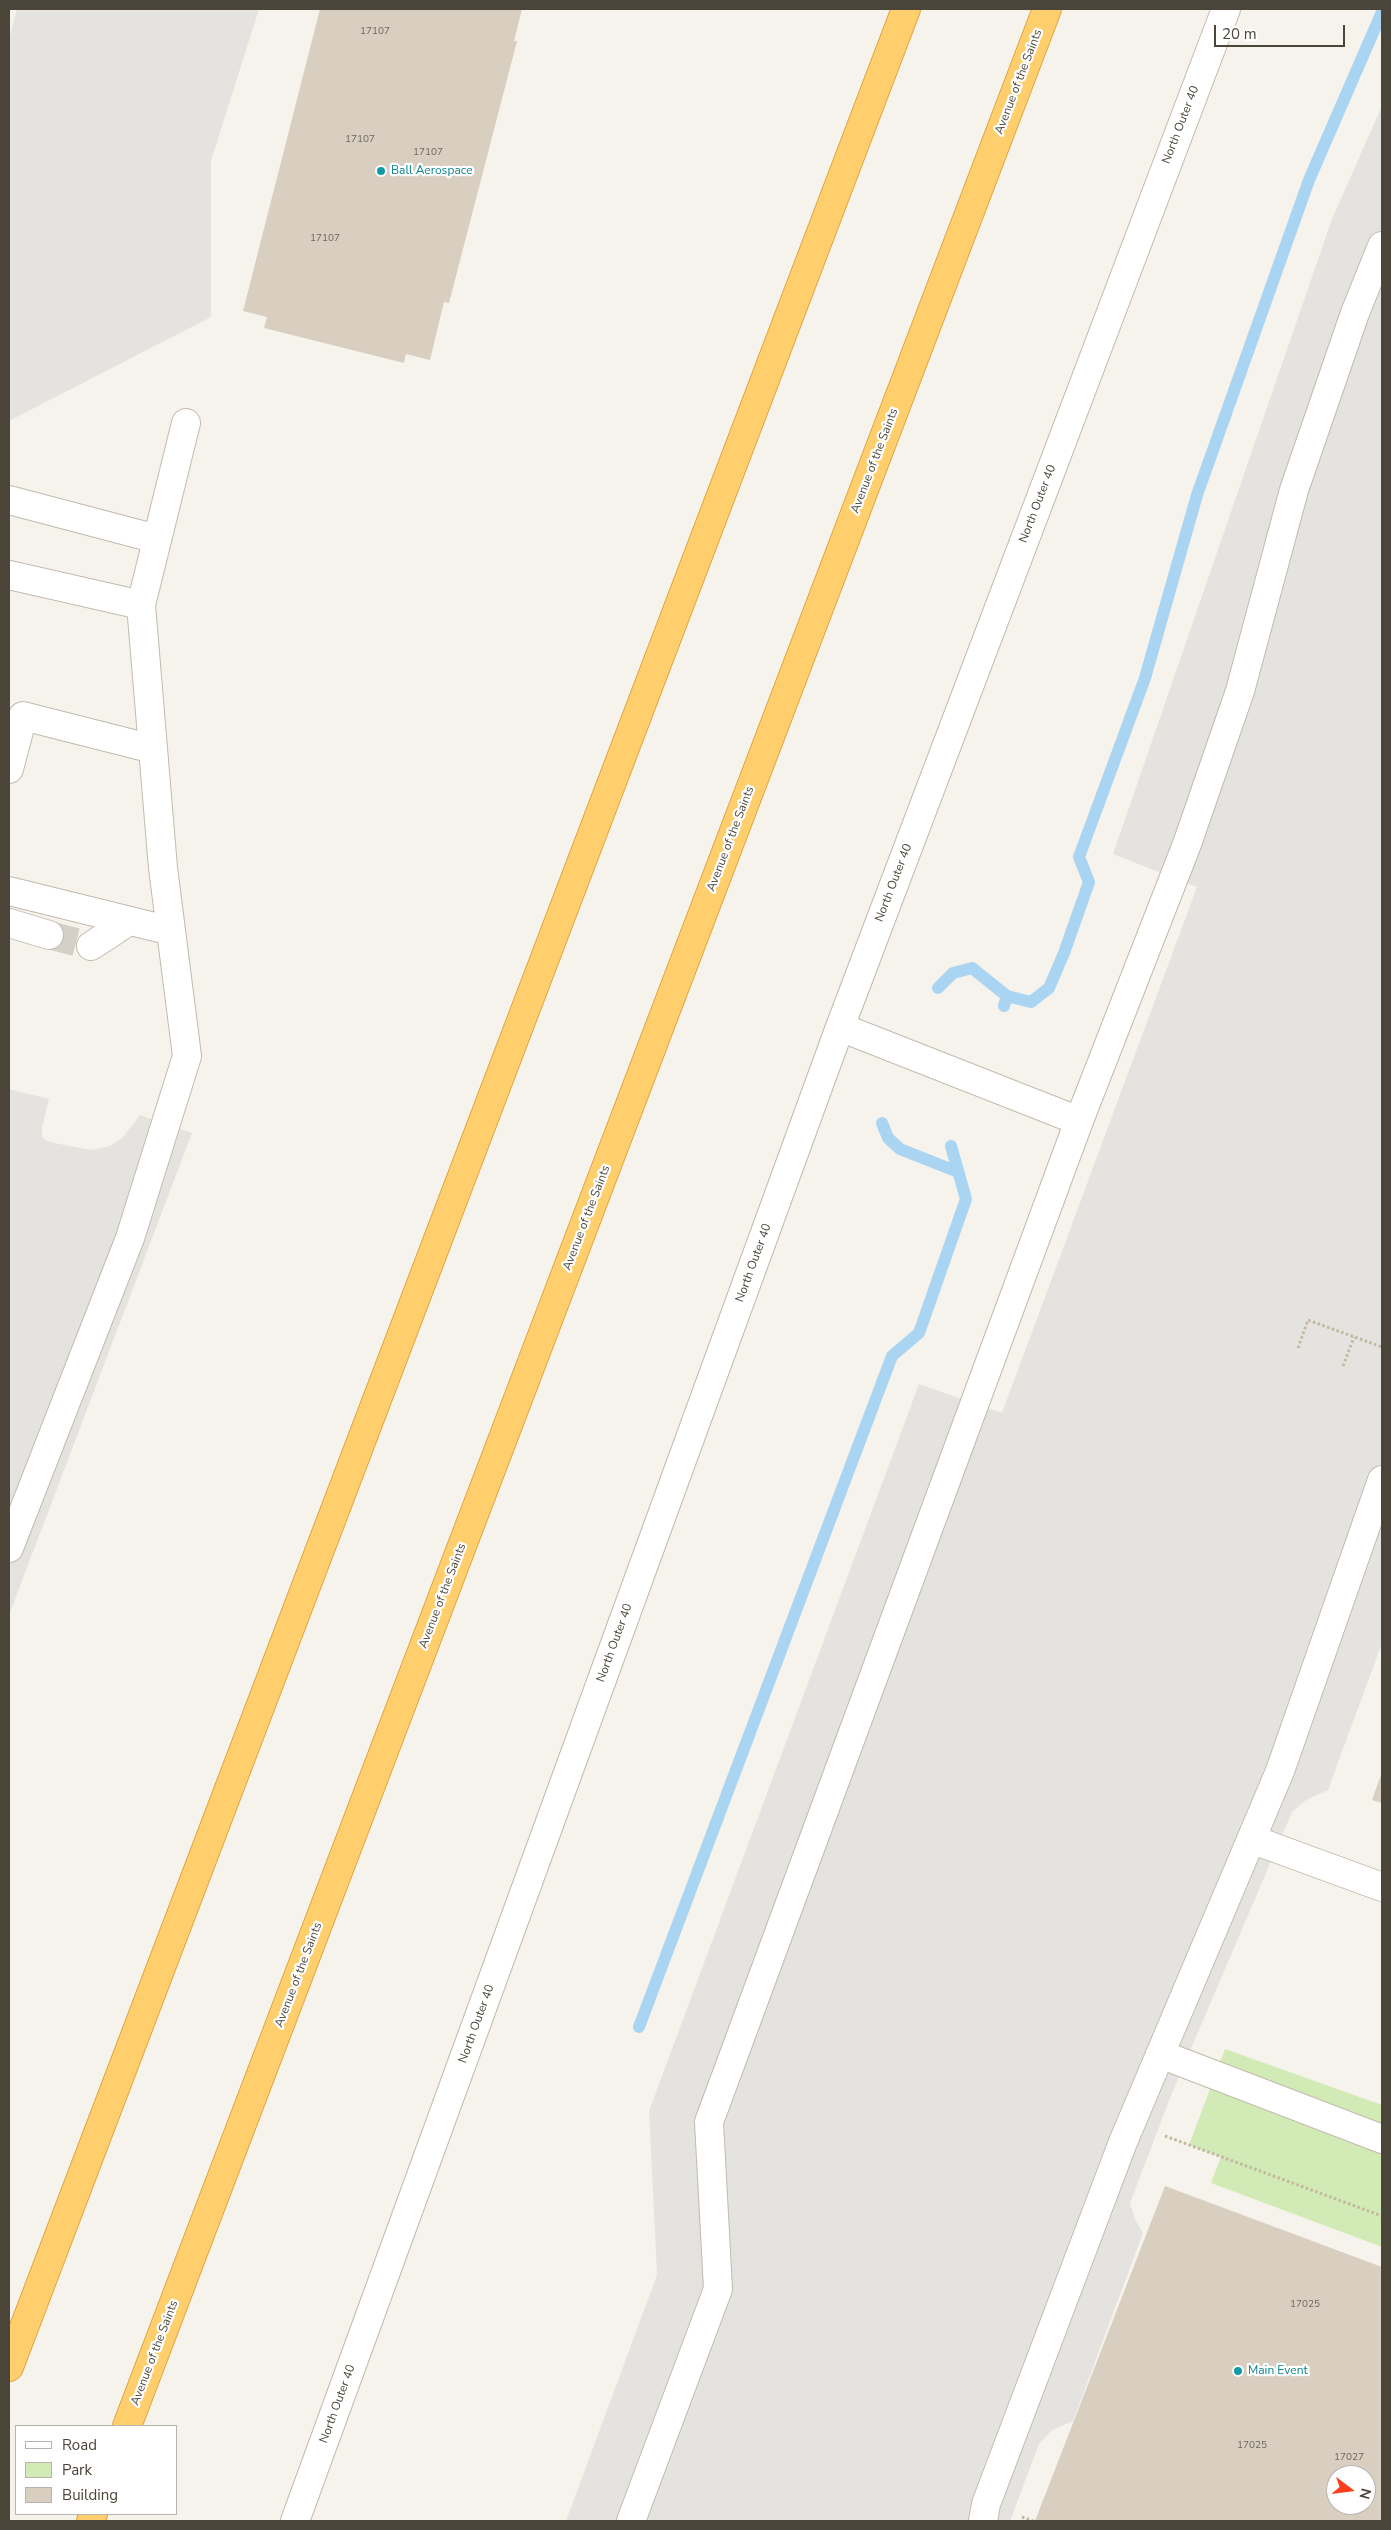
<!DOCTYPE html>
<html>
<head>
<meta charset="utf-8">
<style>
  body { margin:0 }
  #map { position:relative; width:1391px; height:2530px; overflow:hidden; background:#f6f3ec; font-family:"Nunito Sans",sans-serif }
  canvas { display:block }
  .frame { position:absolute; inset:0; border:10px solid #4b4439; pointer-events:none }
  .legend { position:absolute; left:15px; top:2425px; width:162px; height:90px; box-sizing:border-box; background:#fff; border:1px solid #b7b4b0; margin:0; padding:6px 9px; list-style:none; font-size:15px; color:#4b4439 }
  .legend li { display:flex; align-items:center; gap:10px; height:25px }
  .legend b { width:25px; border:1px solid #b7b4b0 }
  .north { position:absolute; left:1326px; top:2465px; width:50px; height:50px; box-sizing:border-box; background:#fff; border:1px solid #b7b4b0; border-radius:50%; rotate:105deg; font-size:14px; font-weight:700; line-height:20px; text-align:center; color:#4b4439 }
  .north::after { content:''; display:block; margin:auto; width:18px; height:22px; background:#fc3f1d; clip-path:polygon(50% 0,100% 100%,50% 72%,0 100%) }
  .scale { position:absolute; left:1214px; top:25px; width:131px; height:22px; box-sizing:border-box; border:2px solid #4b4439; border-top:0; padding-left:6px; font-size:15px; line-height:18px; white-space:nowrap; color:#4b4439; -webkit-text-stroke:4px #fff; paint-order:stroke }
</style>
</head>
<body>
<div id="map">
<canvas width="1391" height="2530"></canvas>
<div class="frame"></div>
<ul class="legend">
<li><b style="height:6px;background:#fff"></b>Road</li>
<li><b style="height:14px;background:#d2eab5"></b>Park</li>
<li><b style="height:14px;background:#d8cfc1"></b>Building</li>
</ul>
<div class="north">N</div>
<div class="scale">20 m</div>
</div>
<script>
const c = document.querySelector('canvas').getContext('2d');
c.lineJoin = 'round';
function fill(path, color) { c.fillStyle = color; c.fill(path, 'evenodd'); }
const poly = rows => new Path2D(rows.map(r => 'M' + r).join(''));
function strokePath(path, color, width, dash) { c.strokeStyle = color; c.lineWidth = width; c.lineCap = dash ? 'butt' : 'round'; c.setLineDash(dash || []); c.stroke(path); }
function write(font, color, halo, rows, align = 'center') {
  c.font = font + ' "Nunito Sans",sans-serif'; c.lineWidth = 4.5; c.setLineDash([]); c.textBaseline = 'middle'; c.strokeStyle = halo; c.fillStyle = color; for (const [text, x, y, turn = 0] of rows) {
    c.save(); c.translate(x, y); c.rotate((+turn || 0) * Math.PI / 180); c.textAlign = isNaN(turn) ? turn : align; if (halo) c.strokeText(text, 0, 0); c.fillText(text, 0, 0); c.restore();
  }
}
fill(poly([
  [1225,2049,1382,2105,1382,2247,1211,2183,1221,2157,1189,2145]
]), '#d2eab5');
fill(poly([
  [17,9,259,9,211,161,211,317,9,421,9,40],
  [1382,106,1382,1643,1328,1790,1306,1800,1292,1812,1170,2098,1130,2203,1135,2219,1143,2233,1073,2421,1052,2430,1039,2444,1010,2521,566,2521,657,2275,649,2111,919,1384,1002,1413,1197,887,1113,854,1332,219],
  [9,1089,49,1099,42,1128,42,1136,45,1140,54,1143,92,1150,110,1146,123,1137,140,1115,192,1133,9,1615]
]), '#e5e3e0');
strokePath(poly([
  [938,988,953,973,972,968,1007,996],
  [1004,1006,1007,996,1031,1002,1049,988,1064,953,1089,882,1079,857,1145,678,1197,495,1309,180,1382,12],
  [882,1123,888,1138,900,1149,958,1172],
  [639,2027,892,1356,919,1333,966,1199,951,1146]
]), '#a9d4f2', 12);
fill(poly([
  [320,9,522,9,514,41,517,41,449,303,444,302,430,360,406,354,404,363,264,328,267,317,243,311],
  [1382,1772,1382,1803,1372,1800],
  [1165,2186,1382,2267,1382,2521,1035,2521],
  [1336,2475,1366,2475,1366,2505,1336,2505]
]), '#d8cfc1');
strokePath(poly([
  [49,935,91,946]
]), '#d4d0c8', 28, [28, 14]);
const minor = poly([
  [9,500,157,539],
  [9,575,141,605],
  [9,769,23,716,153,749],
  [9,891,171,931],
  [9,923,49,935],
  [91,946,129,921],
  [840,1027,1079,1121],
  [9,1548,130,1238,187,1056,163,868,141,605,186,423],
  [1251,1839,1382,1887],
  [1160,2054,1382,2139],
  [295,2521,840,1027,1226,9],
  [631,2521,718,2289,709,2122,1079,1121,1187,844,1240,691,1294,490,1355,313,1382,246],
  [983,2521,986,2504,1123,2142,1280,1771,1382,1480]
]);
const highway = poly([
  [9,2367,906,9],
  [127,2426,1047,9],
  [91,2521,93,2514]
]);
strokePath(minor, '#c2bbae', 30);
strokePath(highway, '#e0a43c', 30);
strokePath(poly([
  [1298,1348,1308,1320,1382,1347],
  [1343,1366,1354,1337],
  [1165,2136,1382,2216],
  [1022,2517,1033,2521]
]), '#c4b79f', 3, [2.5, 2.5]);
strokePath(minor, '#fff', 28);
strokePath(highway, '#ffcf6e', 28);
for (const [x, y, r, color] of [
  [381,171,5,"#0f9aa8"],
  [1238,2371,5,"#0f9aa8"]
]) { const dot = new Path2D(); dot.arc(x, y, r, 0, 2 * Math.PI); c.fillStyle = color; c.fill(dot); strokePath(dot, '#fff', 2); }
write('10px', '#6e675b', null, [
  ["17107",375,32],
  ["17107",360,140],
  ["17107",428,153],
  ["17107",325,239],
  ["17025",1305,2305],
  ["17025",1252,2446],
  ["17027",1349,2458]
]);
write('12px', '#4b4439', '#fff', [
  ["Avenue of the Saints",1019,82,-69],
  ["North Outer 40",1181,125,-69],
  ["Avenue of the Saints",875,461,-69],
  ["North Outer 40",1038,504,-69],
  ["Avenue of the Saints",731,839,-69],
  ["North Outer 40",894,883,-69],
  ["Avenue of the Saints",587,1218,-69],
  ["North Outer 40",754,1263,-70],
  ["Avenue of the Saints",443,1596,-69],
  ["North Outer 40",615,1643,-70],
  ["Avenue of the Saints",299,1975,-69],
  ["North Outer 40",477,2024,-70],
  ["Avenue of the Saints",155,2353,-69],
  ["North Outer 40",338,2404,-70]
]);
write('12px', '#0d838f', '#fff', [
  ["Ball Aerospace",391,171],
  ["Main Event",1248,2371]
], 'left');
</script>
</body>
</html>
